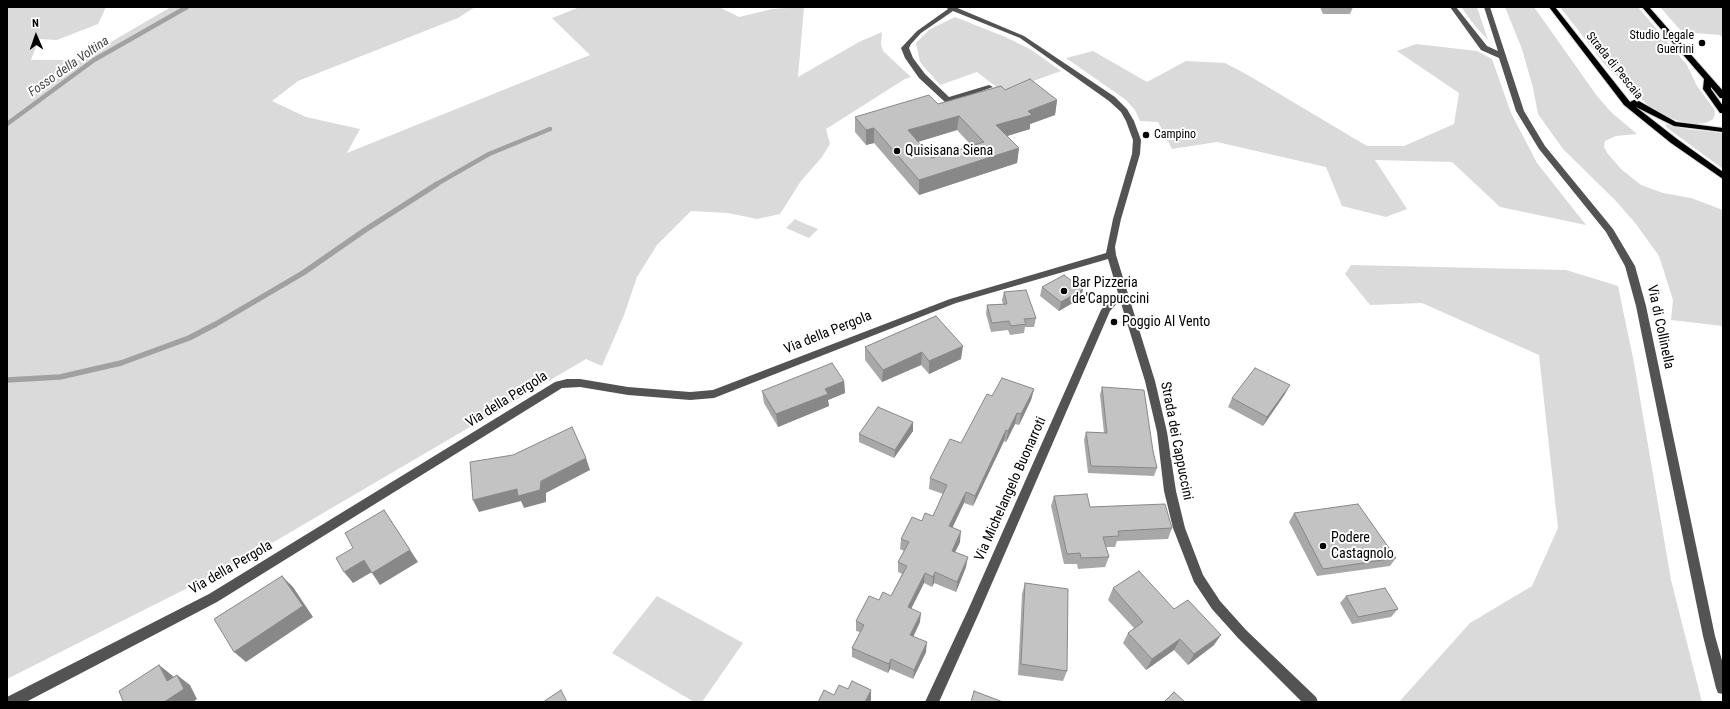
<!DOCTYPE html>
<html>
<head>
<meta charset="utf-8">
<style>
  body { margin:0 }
  #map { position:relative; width:1730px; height:709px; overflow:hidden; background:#fff; font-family:"Roboto Condensed",sans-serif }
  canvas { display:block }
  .frame { position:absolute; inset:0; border:8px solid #000; pointer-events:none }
  .north { position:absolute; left:16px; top:16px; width:40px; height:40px; -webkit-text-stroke:3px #fff; paint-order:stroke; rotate:358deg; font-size:11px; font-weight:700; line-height:16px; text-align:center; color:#000 }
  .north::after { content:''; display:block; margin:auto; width:14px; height:18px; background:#000; clip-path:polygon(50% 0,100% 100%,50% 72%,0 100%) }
</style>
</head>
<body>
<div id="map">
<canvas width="1730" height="709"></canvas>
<div class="frame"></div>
<div class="north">N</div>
</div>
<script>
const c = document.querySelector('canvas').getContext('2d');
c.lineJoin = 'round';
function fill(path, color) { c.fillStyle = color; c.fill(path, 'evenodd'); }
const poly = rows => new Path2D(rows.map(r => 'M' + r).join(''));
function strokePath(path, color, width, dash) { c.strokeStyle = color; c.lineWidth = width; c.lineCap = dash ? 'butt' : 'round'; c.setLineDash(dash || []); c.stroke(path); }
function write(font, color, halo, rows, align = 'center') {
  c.font = font + ' "Roboto Condensed",sans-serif'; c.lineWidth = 4; c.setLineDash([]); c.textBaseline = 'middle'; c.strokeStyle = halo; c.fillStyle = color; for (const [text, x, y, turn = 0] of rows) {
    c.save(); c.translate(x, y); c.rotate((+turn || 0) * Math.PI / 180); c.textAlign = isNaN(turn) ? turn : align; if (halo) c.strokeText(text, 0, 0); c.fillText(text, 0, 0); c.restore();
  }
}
fill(poly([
  [7,7,106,7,98,24,57,40,39,39,31,60,80,60,171,7,475,7,458,18,298,81,272,101,306,117,360,129,347,153,590,55,552,18,580,7,719,7,739,17,772,9,804,7,798,77,859,42,882,32,881,44,883,51,911,77,905,79,826,129,830,144,822,157,801,181,780,214,757,219,728,213,691,211,657,245,637,277,624,315,602,366,586,359,243,560,7,679],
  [1461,7,1477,7,1488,40,1475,26],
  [1505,7,1534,7,1597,96,1612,113,1637,134,1616,136,1605,141,1604,147,1608,154,1621,169,1641,185,1663,193,1691,198,1723,210,1723,326,1671,320,1673,300,1659,256,1636,224,1615,200,1563,149,1538,114,1533,88,1522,49],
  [1560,7,1638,7,1687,65,1697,86,1714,109,1715,114,1713,119,1706,123,1696,124,1683,122,1669,118,1650,107,1607,67],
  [1660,7,1723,7,1723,38,1720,35,1682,32],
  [955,17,1003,36,1030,49,1061,71,1003,92,977,72,940,85,920,62,916,43,929,30],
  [1416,44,1477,51,1492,59,1511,113,1537,163,1586,225,1500,207,1452,162,1375,160,1407,209,1386,217,1342,206,1326,167,1217,142,1172,149,1158,122,1140,121,1135,110,1126,100,1066,58,1093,51,1147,82,1186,61,1225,63,1246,74,1367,146,1404,146,1454,124,1459,93,1397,51],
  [1666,124,1686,129,1723,133,1723,169,1666,127],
  [795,219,803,223,818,229,809,238,786,228],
  [1351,265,1566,270,1618,286,1634,363,1671,580,1702,702,1399,702,1470,623,1532,586,1558,528,1539,355,1422,303,1370,305,1345,274],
  [657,596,743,643,702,702,694,702,612,653]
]), '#dadada');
strokePath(poly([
  [7,124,94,60,187,7],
  [435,185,489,154,550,129]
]), '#a1a1a1', 4.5);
strokePath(poly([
  [7,380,60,377,121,363,189,338,216,324,303,273,365,230,437,184]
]), '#a1a1a1', 5.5);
const major = poly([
  [1549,7,1555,7,1630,102,1634,100,1637,100,1676,122,1723,128,1723,132,1674,126,1636,107,1677,139,1723,172,1723,179,1671,143,1624,105,1549,7],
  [1642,7,1649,7,1723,91,1723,98,1720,98,1711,87,1711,89,1723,106,1723,113,1720,113,1703,89,1704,79,1642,7]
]);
strokePath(major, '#dbdbdb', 2);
fill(poly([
  [946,7,955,7,1024,36,1115,97,1127,109,1134,121,1141,140,1140,154,1121,219,1115,247,1116,255,1155,381,1167,432,1176,491,1185,528,1203,575,1220,601,1246,630,1316,697,1318,702,1302,702,1238,638,1212,609,1194,582,1173,528,1164,491,1157,432,1145,381,1120,300,1110,311,979,613,939,702,925,702,968,610,1101,310,1112,297,1118,293,1108,259,956,303,714,398,690,400,628,395,580,387,562,388,217,602,26,702,7,702,7,697,209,594,555,382,567,379,580,379,628,387,690,392,713,390,950,299,1106,253,1113,219,1132,154,1133,140,1126,121,1121,112,1109,101,1020,38,953,11,921,33,911,44,909,48,913,58,925,74,949,97,989,85,993,87,951,102,945,102,919,78,905,58,901,48,917,31,948,9,946,7],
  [1450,7,1456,7,1487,46,1498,51,1484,7,1490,7,1524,111,1545,146,1613,229,1635,266,1646,306,1715,636,1723,664,1723,694,1718,693,1716,688,1703,636,1636,306,1625,266,1606,232,1539,149,1516,111,1499,58,1481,50,1450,7]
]), '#535353');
fill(major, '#000');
fill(poly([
  [1320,7,1353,7,1350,14,1323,14],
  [1005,90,1057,100,1055,115,1030,124,1030,129,1007,136,1019,148,1017,163,919,195,874,143,866,145,855,132,855,117,938,104],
  [957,130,972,146,932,158,918,142],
  [1042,287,1083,289,1081,298,1059,311,1040,296],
  [1004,292,1036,318,1034,327,1025,327,1024,333,1010,335,1008,330,991,332,986,314,987,305,1003,304,1002,300],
  [936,316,961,359,929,374,921,365,882,382,865,360,865,347],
  [844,381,845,393,828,400,829,406,778,427,764,403,762,391],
  [1102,387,1153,451,1157,468,1154,476,1088,473,1084,440,1086,432,1104,433,1100,395],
  [1034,389,1031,400,1019,425,1015,424,1006,442,1004,441,973,506,964,503,952,528,960,542,955,552,966,567,956,592,934,583,932,587,924,583,911,609,920,622,913,636,926,652,913,679,890,669,888,673,852,657,852,648,860,632,856,631,856,621,879,600,891,596,902,574,898,572,898,562,904,551,900,549,901,539,922,521,933,516,943,494,929,489,930,478,961,443,992,396],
  [1285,394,1263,426,1228,407,1232,398],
  [913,431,894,458,859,442,859,434],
  [1054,496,1090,507,1172,528,1168,539,1117,541,1115,547,1106,547,1109,557,1105,567,1078,569,1077,564,1064,564,1051,506],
  [1294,513,1396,558,1390,566,1317,576,1289,522],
  [1025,583,1067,671,1063,681,1018,675,1022,594],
  [1113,588,1174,609,1214,645,1188,665,1174,650,1146,670,1123,643,1128,633,1134,628,1108,600],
  [1346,596,1398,609,1391,617,1352,624,1340,603]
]), '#a8a8a8');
fill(poly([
  [1057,100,1055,115,1030,124,1030,129,994,140,996,125,1028,111],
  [959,116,957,130,907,145,908,130],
  [874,128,874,143,866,145,866,130],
  [1019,148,1017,163,919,195,919,180],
  [1083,289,1081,298,1059,311,1061,302],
  [963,346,961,359,929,374,929,361],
  [922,352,921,365,882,382,883,370],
  [844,381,845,393,828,400,829,406,778,427,776,414,825,389],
  [1290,385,1285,394,1263,426,1267,417],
  [1034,389,1031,400,1019,425,1021,414],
  [1017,413,1015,424,1006,442,1008,431],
  [913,422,913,431,894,458,895,450],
  [1006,430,1004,441,973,506,975,496],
  [586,458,590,470,546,493,546,502,524,508,521,501,479,512,473,500,541,481],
  [966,492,964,503,948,537,949,526],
  [384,510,418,562,380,585,372,573],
  [961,531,960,542,951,561,952,551],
  [968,557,966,567,956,592,957,582],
  [364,560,372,572,353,583,344,572],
  [935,572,934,583,932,587,933,577],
  [925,573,924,583,907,617,908,607],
  [282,576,293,587,313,617,246,662,234,652],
  [921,613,920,622,910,644,910,635],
  [1221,635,1214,645,1188,665,1194,654],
  [1180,639,1174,650,1146,670,1152,659],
  [927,642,926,652,913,679,914,670],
  [891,659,890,669,888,673,889,664],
  [159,665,173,676,180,691,167,681],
  [177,675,190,685,197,699,193,702,164,702],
  [871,690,871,700,870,702,865,702]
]), '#888');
const building = poly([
  [1030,79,1057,100,1028,111,1032,115,996,125,1019,148,919,180,874,128,866,130,855,117,929,95,938,104,1001,86,1005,90,1030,79],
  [959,116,984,142,932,158,908,130,959,116],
  [1064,275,1083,289,1061,302,1042,287,1064,275],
  [1026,290,1036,318,1024,319,1026,324,1011,326,1009,321,992,323,987,305,1007,304,1004,292,1026,290],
  [936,316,963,346,929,361,922,352,883,370,865,347,936,316],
  [832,363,844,381,825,389,828,394,776,414,762,391,832,363],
  [1255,368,1290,385,1267,417,1232,398,1255,368],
  [1002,378,1034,389,1021,414,1017,413,1008,431,1006,430,975,496,966,492,949,526,961,531,952,551,968,557,957,582,935,572,933,577,925,573,908,607,921,613,910,635,927,642,914,670,891,659,889,664,852,648,864,625,856,621,869,596,879,600,883,592,891,596,907,566,898,562,909,542,901,539,912,517,922,521,925,513,933,516,947,485,930,478,950,439,961,443,987,394,992,396,1002,378],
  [1102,387,1144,390,1153,451,1157,468,1091,466,1086,432,1107,433,1102,387],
  [878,407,913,422,895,450,859,434,878,407],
  [572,427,586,458,541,481,540,490,518,496,517,489,473,500,470,462,513,455,572,427],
  [1087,494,1090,507,1165,504,1172,528,1118,531,1119,536,1103,537,1109,557,1081,558,1080,553,1067,554,1054,496,1087,494],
  [1358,504,1396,558,1323,569,1294,513,1358,504],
  [384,510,410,550,372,573,364,560,344,572,336,558,353,548,345,533,384,510],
  [1139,571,1174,609,1188,600,1221,635,1194,654,1180,639,1152,659,1128,633,1143,622,1113,588,1139,571],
  [282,576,303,606,234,652,214,619,282,576],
  [1025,583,1068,589,1067,671,1021,664,1025,583],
  [1385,588,1398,609,1358,617,1346,596,1385,588],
  [159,665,167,681,177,675,184,689,164,702,122,702,123,701,119,691,159,665],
  [852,681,871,690,865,702,818,702,824,690,834,695,839,685,848,689,852,681],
  [561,690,567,702,543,702,561,690],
  [974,691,1003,702,971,702,974,691],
  [1174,692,1185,702,1164,702,1174,692]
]);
fill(building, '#c3c3c3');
strokePath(building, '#888', 1);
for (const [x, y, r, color] of [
  [1702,43,4,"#000"],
  [1146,135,4,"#000"],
  [897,151,4,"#000"],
  [1064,291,4,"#000"],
  [1114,322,4,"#000"],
  [1323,546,4,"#000"]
]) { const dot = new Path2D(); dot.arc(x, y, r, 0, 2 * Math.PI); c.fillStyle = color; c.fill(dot); strokePath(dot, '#fff', 1.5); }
write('12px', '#000', '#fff', [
  ["Studio Legale",1694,36],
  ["Guerrini",1694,50],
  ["Campino",1154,135,"left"]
], 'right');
write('12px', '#000', '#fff', [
  ["Strada di Pescaia",1614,66,51]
]);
write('italic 13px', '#424242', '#fff', [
  ["Fosso della Voltina",69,67,-35]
]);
write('14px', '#000', '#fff', [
  ["Quisisana Siena",905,151],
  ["Bar Pizzeria",1072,283],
  ["de'Cappuccini",1072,299],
  ["Poggio Al Vento",1122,322],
  ["Podere",1331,538],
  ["Castagnolo",1331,554]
], 'left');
write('14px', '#000', '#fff', [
  ["Via di Collinella",1660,327,78],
  ["Via della Pergola",828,333,-22],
  ["Via della Pergola",507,400,-32],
  ["Strada dei Cappuccini",1176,441,79],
  ["Via Michelangelo Buonarroti",1011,489,-66],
  ["Via della Pergola",231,568,-30]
]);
</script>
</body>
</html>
